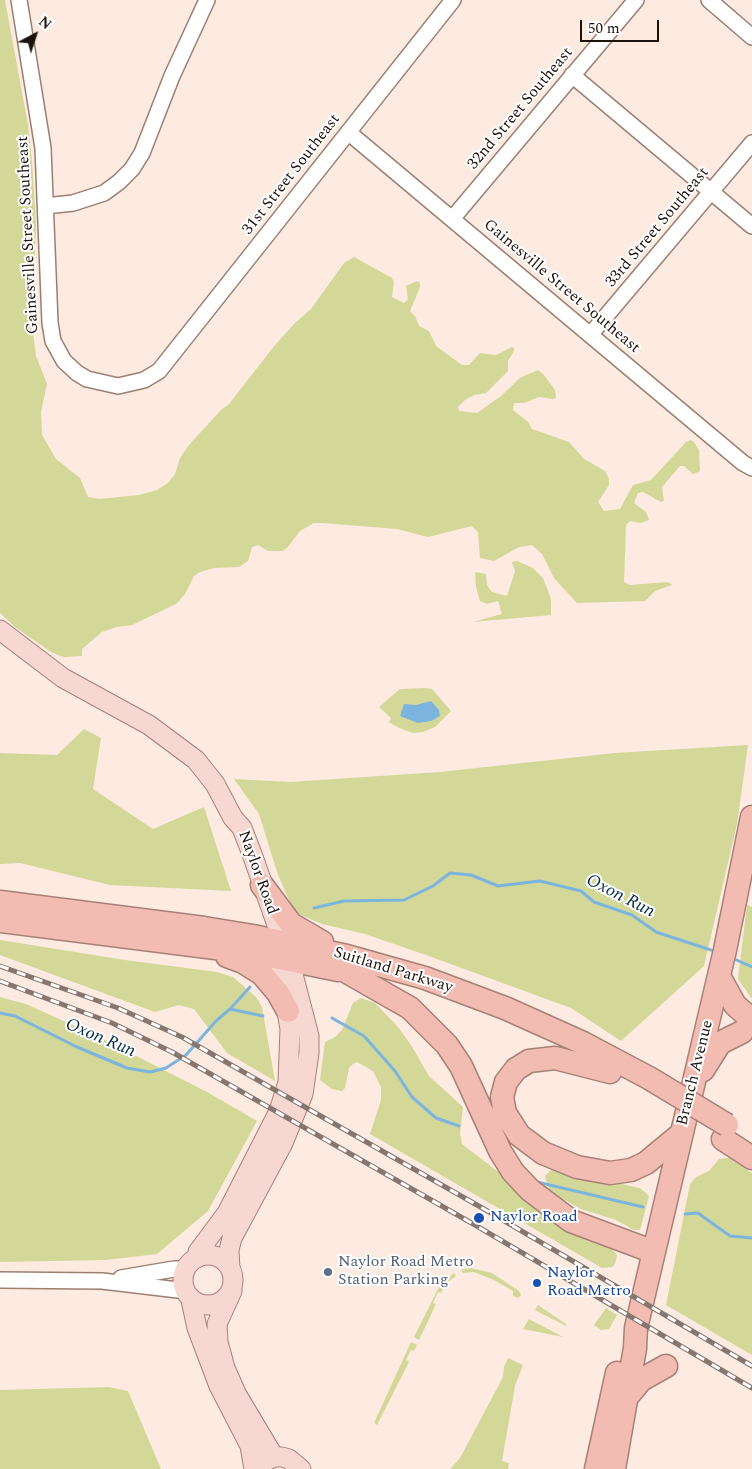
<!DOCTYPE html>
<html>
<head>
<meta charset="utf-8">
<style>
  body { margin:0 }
  #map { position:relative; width:752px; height:1469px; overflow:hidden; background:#fdeae0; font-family:Spectral,serif }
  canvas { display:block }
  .north { position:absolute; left:10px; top:10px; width:50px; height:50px; -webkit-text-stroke:4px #fff; paint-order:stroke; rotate:40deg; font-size:14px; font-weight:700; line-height:20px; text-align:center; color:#1c120c }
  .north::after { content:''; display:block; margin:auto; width:18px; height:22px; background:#1c120c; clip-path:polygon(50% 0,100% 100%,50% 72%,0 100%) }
  .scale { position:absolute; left:580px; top:20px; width:79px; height:22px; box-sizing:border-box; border:2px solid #1c120c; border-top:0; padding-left:6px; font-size:15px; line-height:18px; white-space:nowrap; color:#1c120c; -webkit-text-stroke:4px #fff; paint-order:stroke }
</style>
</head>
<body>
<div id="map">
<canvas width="752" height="1469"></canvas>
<div class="north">N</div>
<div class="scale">50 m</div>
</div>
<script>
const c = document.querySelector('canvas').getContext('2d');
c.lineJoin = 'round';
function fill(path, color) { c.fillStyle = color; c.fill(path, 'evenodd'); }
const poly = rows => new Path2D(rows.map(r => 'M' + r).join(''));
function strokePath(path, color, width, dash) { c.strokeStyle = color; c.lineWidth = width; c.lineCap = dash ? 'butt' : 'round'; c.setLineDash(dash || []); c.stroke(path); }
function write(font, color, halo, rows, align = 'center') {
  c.font = font + ' Spectral,serif'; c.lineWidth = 4; c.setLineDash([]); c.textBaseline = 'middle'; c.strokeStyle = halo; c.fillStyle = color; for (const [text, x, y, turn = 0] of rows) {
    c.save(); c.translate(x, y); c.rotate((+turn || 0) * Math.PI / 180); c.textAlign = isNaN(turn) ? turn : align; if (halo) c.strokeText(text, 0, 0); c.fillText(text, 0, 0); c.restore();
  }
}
fill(poly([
  [0,0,5,0,28,125,32,162,36,224,32,325,36,356,47,384,41,412,42,435,56,459,80,478,88,497,100,499,139,495,157,490,168,483,175,474,180,458,189,445,221,410,229,404,275,345,295,323,311,309,344,263,354,257,392,278,394,282,392,297,404,303,408,299,406,286,417,281,420,283,420,287,410,311,415,316,419,326,429,331,436,346,462,365,469,365,480,353,496,355,512,347,514,348,514,351,508,361,508,371,486,393,474,395,465,400,458,407,459,411,477,413,501,396,520,378,538,370,544,375,555,390,556,398,553,399,539,397,524,403,514,403,513,410,528,422,532,429,569,442,584,459,605,471,609,479,609,485,598,502,604,511,620,509,633,485,651,480,686,442,691,440,694,442,699,450,700,471,693,474,684,466,680,466,662,487,664,501,661,502,643,492,638,493,634,503,646,512,649,520,641,523,630,521,626,525,624,582,630,585,668,582,672,585,655,591,645,601,577,603,554,578,542,554,532,545,519,547,494,561,480,558,478,532,472,526,428,537,397,529,322,523,314,523,300,531,287,548,282,551,268,551,258,545,252,547,248,561,239,567,214,568,200,572,194,576,185,594,176,604,132,625,117,627,102,632,82,649,82,656,63,657,51,652,15,627,0,613],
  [517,561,533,568,543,578,551,599,551,615,473,622,502,614,498,601,487,604,480,601,476,587,475,572,486,574,487,585,492,592,507,596,515,571,512,562],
  [425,688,432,689,451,711,435,727,423,732,413,733,399,728,389,722,391,718,379,707,400,689],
  [84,729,101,738,93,789,153,829,204,807,231,891,110,885,20,863,0,864,0,753,57,755],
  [748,745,737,824,704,966,621,1041,571,1008,426,955,365,934,322,924,294,912,277,872,259,814,234,779,290,782,440,772,615,753],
  [747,905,752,907,752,999,738,979],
  [0,940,125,960,217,972,233,977,256,997,262,1007,275,1081,227,1053,194,1009,179,1005,155,1012,0,955],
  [0,997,26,1004,97,1036,207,1092,257,1121,208,1211,157,1254,106,1260,0,1262],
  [361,998,375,1003,398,1027,411,1045,429,1076,463,1107,460,1134,462,1144,501,1174,525,1200,542,1213,571,1232,611,1248,617,1255,615,1264,612,1267,602,1268,370,1134,381,1100,381,1087,373,1071,357,1062,353,1064,349,1068,345,1088,342,1091,332,1089,320,1080,325,1042,335,1037,342,1030,353,1003],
  [729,1158,752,1173,752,1355,666,1305,690,1184,696,1177,709,1171,719,1159],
  [552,1169,640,1188,649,1196,640,1230,634,1230,616,1220,581,1209,550,1192,545,1176],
  [471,1268,492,1273,519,1291,521,1295,518,1298,513,1296,513,1291,494,1280,474,1272,463,1273,461,1270],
  [454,1273,456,1276,445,1284,441,1293,438,1292,433,1303,436,1304,419,1340,414,1337,440,1285],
  [538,1305,566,1324,566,1326,535,1310],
  [606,1308,617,1315,609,1329,601,1330,594,1325],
  [529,1319,563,1337,523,1329],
  [411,1342,417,1345,414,1351,411,1350,406,1360,409,1362,377,1425,374,1423],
  [508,1358,523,1365,515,1386,502,1461,509,1463,508,1469,450,1469,460,1458,503,1377,504,1367],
  [109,1387,128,1391,161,1469,0,1469,0,1390]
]), '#d3d898');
fill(poly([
  [431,701,439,710,440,716,431,721,418,723,400,716,404,704,416,705]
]), '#7db4de');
strokePath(poly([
  [314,908,344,901,404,900,433,886,450,873,471,875,498,886,540,881,581,891,594,902,632,915,656,932,711,950],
  [732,958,752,967],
  [230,1009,263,1016],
  [0,1013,15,1016,77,1047,127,1068,150,1072,166,1068,186,1055,216,1021,230,1009,250,987],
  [332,1018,364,1036,395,1071,412,1097,436,1118,459,1126],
  [537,1182,643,1207],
  [685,1214,698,1213,730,1236,752,1238]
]), '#7db4de', 3);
const minor = poly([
  [19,0,43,148,50,323,53,341,64,361,77,373,87,379,118,386,144,380,159,371,453,0],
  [709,0,752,37],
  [572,75,752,226],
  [348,132,743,463,752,468],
  [46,206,73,203,104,193,119,182,132,169,142,153,172,76,207,0],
  [452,219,636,0],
  [590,335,752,143],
  [121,1278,174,1269,185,1269],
  [0,1280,102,1281,178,1290,184,1288]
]);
const major = poly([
  [0,630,63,678,149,725,196,760,215,784,233,818,242,828,252,854,289,959,309,1036,309,1053,303,1094,283,1143,232,1238,229,1250,230,1268],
  '183 1280a25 25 0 1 1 50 0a25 25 0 1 1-50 0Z',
  [197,1258,198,1252,227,1213,279,1111,288,1082,290,1029,284,994,270,944],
  [232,1291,217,1324,218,1342,225,1368,237,1395,274,1457],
  [191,1300,197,1328,219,1386,250,1446,254,1469],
  [262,1463,274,1457,282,1457,289,1459,301,1469]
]);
const highway = poly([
  [262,885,291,924,322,942],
  [0,902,204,928,253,936,347,956,425,978,505,1008,583,1043,649,1078],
  [0,921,255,953,338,970],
  [227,956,243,962,262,974,278,993,288,1011],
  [347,972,410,1008,447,1045,461,1066,500,1151,513,1172,530,1190,571,1221,654,1252],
  [719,976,735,1005,752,1020],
  [703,1070,720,1043,742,1032],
  [610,1072,555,1058,529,1061,516,1069,506,1082,502,1097,505,1113,519,1135,543,1153,577,1167,610,1173,631,1170,646,1163,681,1134],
  [723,1139,752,1158],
  [627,1397,641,1380,666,1366],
  [596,1469,617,1373],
  [614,1469,635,1348,636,1328,725,950,752,817]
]);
strokePath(minor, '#9c7f70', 18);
strokePath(major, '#a78078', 21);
strokePath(highway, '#a78078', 25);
strokePath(minor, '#fff', 15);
strokePath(major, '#f7d7d1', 19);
strokePath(highway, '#f2bcb2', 22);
const rail = poly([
  [0,966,118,1008,182,1037,484,1209,752,1366],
  [0,981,112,1023,172,1052,475,1225,752,1388]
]);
strokePath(rail, '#85776f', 5);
strokePath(rail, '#fff', 3, [9]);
const highwayBridge = poly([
  [649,1078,727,1125]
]);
strokePath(highwayBridge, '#a78078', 25, []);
strokePath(highwayBridge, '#f2bcb2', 22);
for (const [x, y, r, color] of [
  [479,1218,6,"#1a4fb4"],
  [328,1272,5,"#5c6f8a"],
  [537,1283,5,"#1a4fb4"]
]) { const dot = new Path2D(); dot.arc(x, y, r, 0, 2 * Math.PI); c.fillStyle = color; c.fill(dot); strokePath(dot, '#fff', 2); }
write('16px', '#1c120c', '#fff', [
  ["32nd Street Southeast",521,109,-50],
  ["31st Street Southeast",292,175,-52],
  ["33rd Street Southeast",658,228,-50],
  ["Gainesville Street Southeast",29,235,-93],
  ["Gainesville Street Southeast",561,287,40],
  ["Naylor Road",257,873,70],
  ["Suitland Parkway",393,971,17],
  ["Branch Avenue",696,1073,-76]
]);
write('16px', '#164399', '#fff', [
  ["Naylor Road",490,1218],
  ["Naylor",547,1274],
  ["Road Metro",547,1292]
], 'left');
write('16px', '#4e5e75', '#fff', [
  ["Naylor Road Metro",338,1263],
  ["Station Parking",338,1281]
], 'left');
write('italic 18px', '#002c48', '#fff', [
  ["Oxon Run",620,897,27],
  ["Oxon Run",100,1039,23]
]);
</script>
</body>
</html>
